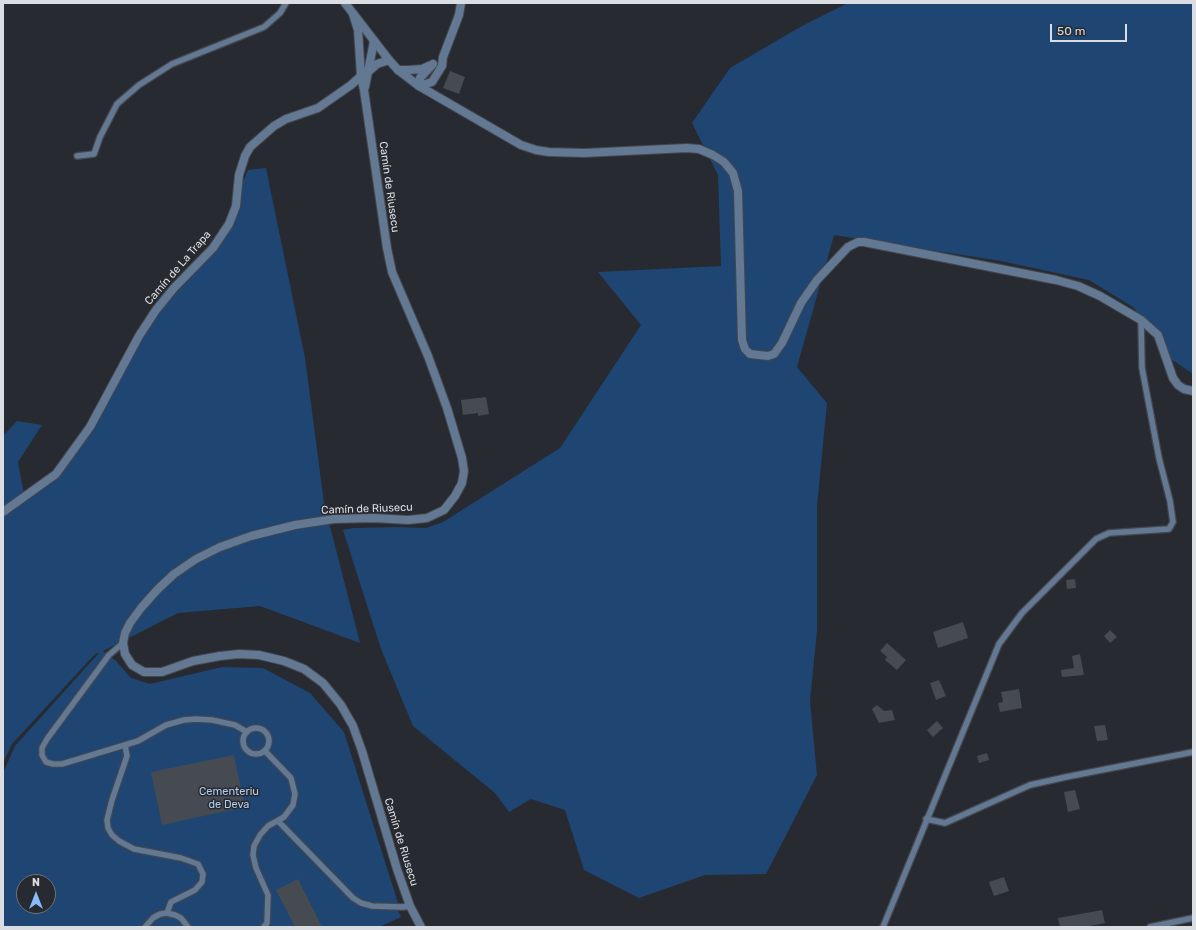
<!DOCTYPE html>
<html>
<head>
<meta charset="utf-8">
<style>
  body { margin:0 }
  #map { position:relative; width:1196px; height:930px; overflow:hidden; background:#272b31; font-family:Rubik,sans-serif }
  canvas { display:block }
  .frame { position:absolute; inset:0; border:4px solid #dadde1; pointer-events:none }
  .north { position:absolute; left:16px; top:874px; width:40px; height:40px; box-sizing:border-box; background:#272b31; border:1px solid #6f7277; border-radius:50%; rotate:0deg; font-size:11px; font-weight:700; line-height:16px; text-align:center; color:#dadde1 }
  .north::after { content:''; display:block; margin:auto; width:14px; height:18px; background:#87bbfc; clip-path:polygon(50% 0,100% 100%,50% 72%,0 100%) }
  .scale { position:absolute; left:1050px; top:24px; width:77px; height:18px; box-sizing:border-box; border:2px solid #dadde1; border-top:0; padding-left:5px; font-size:12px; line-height:14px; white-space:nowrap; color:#dadde1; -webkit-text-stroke:3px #272b31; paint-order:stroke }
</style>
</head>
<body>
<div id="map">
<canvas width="1196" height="930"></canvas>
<div class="frame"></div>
<div class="north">N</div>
<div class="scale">50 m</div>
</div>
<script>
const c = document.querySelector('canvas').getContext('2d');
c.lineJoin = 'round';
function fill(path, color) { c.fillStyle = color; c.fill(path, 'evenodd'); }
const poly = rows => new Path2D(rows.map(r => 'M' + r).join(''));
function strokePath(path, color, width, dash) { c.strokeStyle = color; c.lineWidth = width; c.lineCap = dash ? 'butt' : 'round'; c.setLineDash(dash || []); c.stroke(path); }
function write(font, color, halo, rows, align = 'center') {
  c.font = font + ' Rubik,sans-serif'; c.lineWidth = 3; c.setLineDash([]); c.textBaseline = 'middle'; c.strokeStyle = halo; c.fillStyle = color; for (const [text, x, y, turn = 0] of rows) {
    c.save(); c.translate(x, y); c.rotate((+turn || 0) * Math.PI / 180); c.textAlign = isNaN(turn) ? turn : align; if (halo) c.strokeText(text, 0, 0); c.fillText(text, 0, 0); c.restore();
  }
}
fill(poly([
  [848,3,1193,3,1193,374,1168,357,1133,307,1089,280,1001,261,834,235,797,367,827,403,817,506,817,630,810,701,817,775,766,874,705,875,639,898,584,870,565,810,531,799,509,812,495,793,413,726,381,649,343,530,354,528,396,527,426,528,443,522,560,448,641,325,598,272,721,266,718,175,692,123,730,68,802,26],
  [266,168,305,358,324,503,360,643,260,606,178,613,103,651,116,661,131,678,150,684,222,667,263,668,310,693,344,732,398,903,395,904,401,917,379,927,3,927,3,773,15,746,99,653,95,654,12,744,3,763,3,436,17,421,42,425,18,462,24,494,58,475,153,319,216,249,248,170],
  [24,882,48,882,48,906,24,906]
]), '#1f4573');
fill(poly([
  [450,71,465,77,459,94,443,88],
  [486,397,489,414,478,416,478,413,463,415,461,400],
  [1075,579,1076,588,1067,589,1066,580],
  [963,622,968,638,938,648,933,632],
  [1110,630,1117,637,1110,643,1104,636],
  [887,643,906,660,897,670,885,660,887,657,880,651],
  [1080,654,1084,675,1062,677,1061,670,1074,668,1072,656],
  [939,680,946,696,936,700,930,683],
  [1019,689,1022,708,1000,712,998,703,1003,702,1001,692],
  [877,705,884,711,892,710,895,720,879,723,872,709],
  [937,721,943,728,933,737,927,730],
  [1105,725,1108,740,1097,741,1094,726],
  [987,753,989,760,979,763,977,756],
  [234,755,245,807,162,825,151,772],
  [1075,790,1080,809,1068,812,1064,792],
  [1004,877,1009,891,994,896,989,882],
  [298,879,322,927,295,927,276,890],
  [1102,910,1105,923,1090,926,1091,927,1060,927,1058,918]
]), '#464a51');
const service = poly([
  [77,156,94,154,100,137,117,104,139,85,172,64,264,27,280,13,286,3],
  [123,643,109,655,47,739,42,748,42,755,46,762,53,764,62,764,138,741,166,725,184,720,196,719,212,720,235,725,247,732],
  '243 741a13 13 0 1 1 26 0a13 13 0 1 1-26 0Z',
  [125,745,127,756,112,800,107,820,108,828,112,835,119,841,134,849,181,858,198,864,203,874,202,882,195,890,171,902,167,913],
  [926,819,945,823,1030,785,1066,777,1193,752],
  [278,821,353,898,361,903,372,906,402,907,410,906],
  [145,927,153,918,160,914,167,913,175,915,181,918,188,927],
  [264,927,267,923,268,895,256,868,253,855,254,846,260,835,268,826,284,817,293,805,295,794,291,778,265,751],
  [883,927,999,644,1022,613,1096,539,1109,533,1169,529,1173,522,1170,501,1159,458,1142,368,1141,320],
  [1150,927,1193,918]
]);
const minor = poly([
  [353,14,358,30,361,76,364,90,387,248,392,272,428,356,447,408,462,458,464,471,462,483,455,496,444,510,427,518,408,520,374,518,334,519,295,525,251,536,220,547,196,559,174,574,158,589,141,608,130,623,125,633,123,643,125,654,132,665,144,672,162,672,193,661,220,656,239,654,259,655,284,661,304,669,323,683,341,705,353,726,362,751,397,869,410,906,421,927],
  [433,64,420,78,419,86,432,82,442,66,443,57,459,15,461,3],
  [398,70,409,70,422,69,431,65],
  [368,72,377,64,389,60],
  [365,87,374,41],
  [3,512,56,474,90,427,139,336,156,310,174,288,213,248,229,224,236,206,239,175,245,156,250,147,274,126,286,119,318,108,351,85,361,76]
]);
const tertiary = poly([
  [345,3,389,60,398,70,419,86,521,145,536,150,549,152,584,153,687,148,699,149,713,155,724,162,733,173,738,191,742,340,745,349,750,354,768,356,774,354,782,343,801,303,817,280,848,247,858,242,864,242,1056,280,1078,286,1100,296,1141,320,1158,335,1173,378,1178,385,1184,389,1193,391]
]);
strokePath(service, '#44474d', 8);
strokePath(minor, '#44474d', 10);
strokePath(tertiary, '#44474d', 10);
strokePath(service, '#627893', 5.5);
strokePath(minor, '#627893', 8);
strokePath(tertiary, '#627893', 8);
write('11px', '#dadde1', '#272b31', [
  ["Camín de Riusecu",389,187,82],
  ["Camín de La Trapa",178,268,-49],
  ["Camín de Riusecu",367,509,-2],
  ["Camín de Riusecu",401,842,73]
]);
write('11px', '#b2cdef', '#272b31', [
  ["Cementeriu",229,792],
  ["de Deva",229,805]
]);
</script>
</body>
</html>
